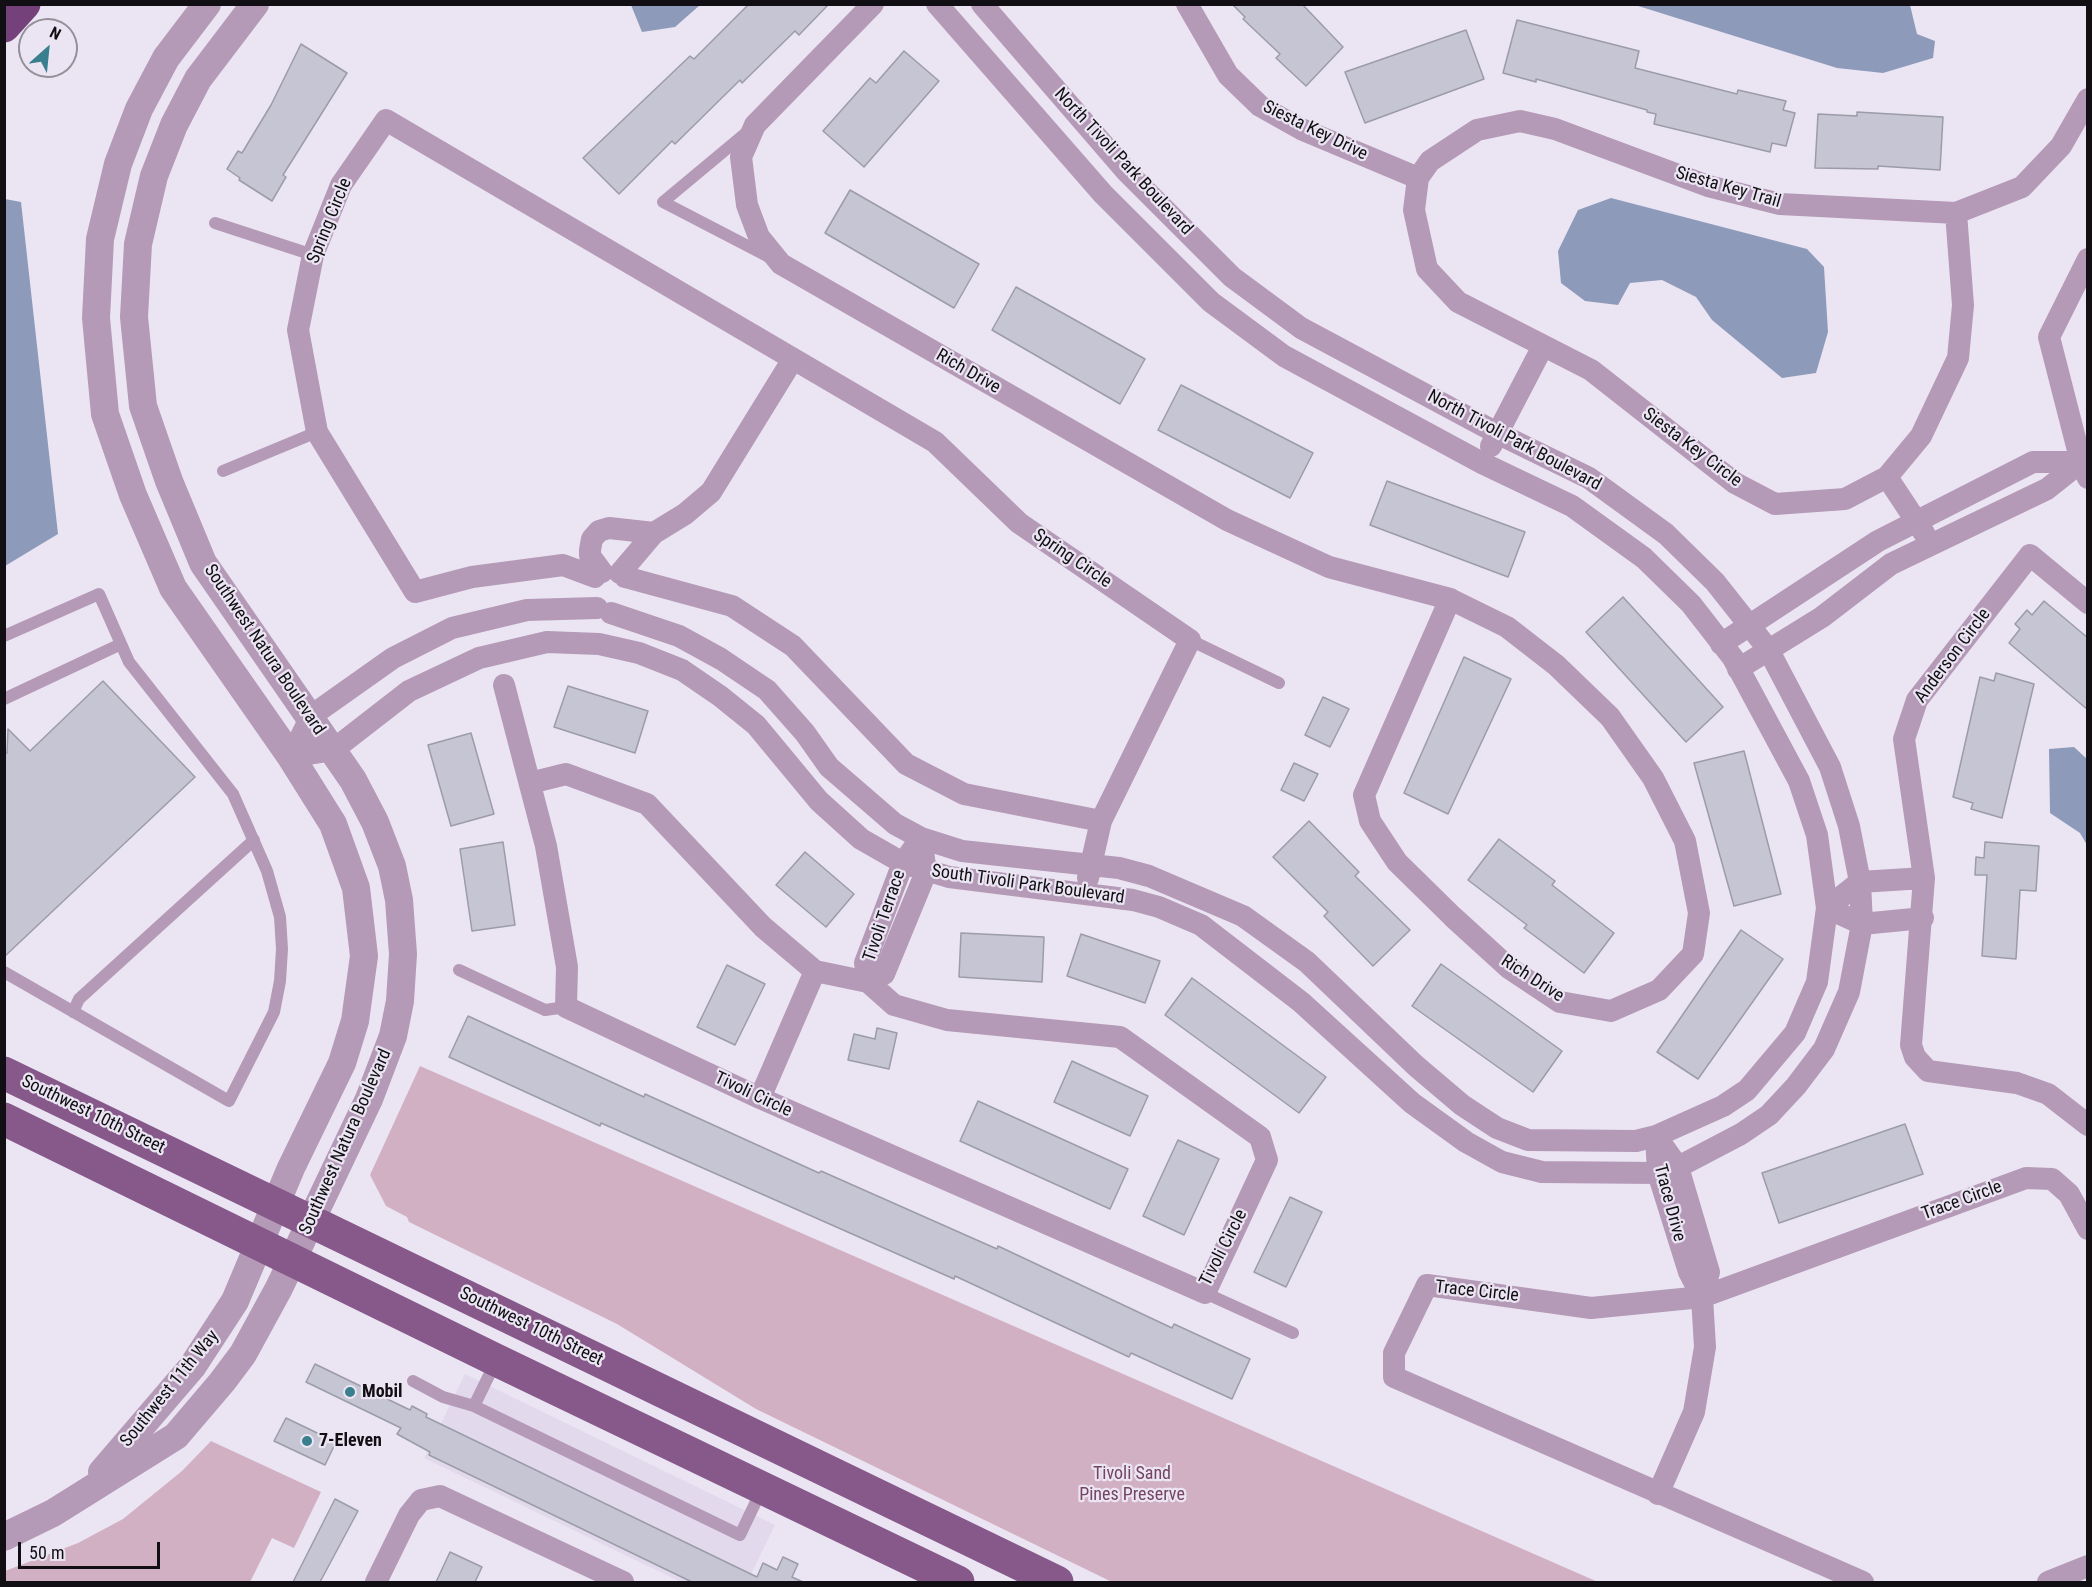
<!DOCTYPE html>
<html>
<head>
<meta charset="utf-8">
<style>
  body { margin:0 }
  #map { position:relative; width:2092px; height:1587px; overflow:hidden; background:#ebe5f3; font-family:"Roboto Condensed",sans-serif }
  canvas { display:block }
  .frame { position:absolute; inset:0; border:6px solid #110f13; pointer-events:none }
  .north { position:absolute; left:18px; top:18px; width:60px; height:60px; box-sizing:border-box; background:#ebe5f3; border:2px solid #948f99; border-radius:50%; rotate:27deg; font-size:16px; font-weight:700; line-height:24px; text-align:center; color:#110f13 }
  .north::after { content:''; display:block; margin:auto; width:21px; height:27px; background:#3a7f8d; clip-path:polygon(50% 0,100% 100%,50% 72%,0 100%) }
  .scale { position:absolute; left:18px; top:1542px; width:142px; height:27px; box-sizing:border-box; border:3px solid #110f13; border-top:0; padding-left:8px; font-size:18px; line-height:21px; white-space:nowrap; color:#110f13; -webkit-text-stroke:4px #ebe5f3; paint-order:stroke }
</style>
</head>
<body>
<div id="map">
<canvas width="2092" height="1587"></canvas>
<div class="frame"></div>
<div class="north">N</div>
<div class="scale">50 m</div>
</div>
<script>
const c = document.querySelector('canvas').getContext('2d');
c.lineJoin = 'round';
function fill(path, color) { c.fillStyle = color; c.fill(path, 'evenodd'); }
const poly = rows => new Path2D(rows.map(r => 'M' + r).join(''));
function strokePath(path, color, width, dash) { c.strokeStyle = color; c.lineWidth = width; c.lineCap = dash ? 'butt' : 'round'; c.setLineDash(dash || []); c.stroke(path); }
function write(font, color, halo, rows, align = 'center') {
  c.font = font + ' "Roboto Condensed",sans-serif'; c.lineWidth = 4.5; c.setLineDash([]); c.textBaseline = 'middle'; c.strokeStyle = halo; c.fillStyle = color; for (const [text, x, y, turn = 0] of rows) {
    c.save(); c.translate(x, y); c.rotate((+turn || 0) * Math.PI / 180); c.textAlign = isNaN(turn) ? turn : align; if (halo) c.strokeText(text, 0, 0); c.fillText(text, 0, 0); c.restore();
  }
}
fill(poly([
  [465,1374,775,1525,747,1582,681,1582,424,1458]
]), '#e2d9ed');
fill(poly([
  [420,1066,1598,1582,1112,1582,756,1409,617,1324,409,1222,407,1217,386,1206,370,1175],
  [211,1441,321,1492,294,1548,272,1538,250,1582,5,1582,5,1571,78,1543,123,1519,182,1471]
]), '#d2b0c4');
fill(poly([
  [631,5,700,5,675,27,642,32],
  [1635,5,1910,5,1917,34,1935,41,1933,58,1883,73,1837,68],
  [1611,198,1807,249,1824,267,1828,332,1816,373,1782,378,1712,320,1696,297,1662,280,1630,283,1618,305,1585,301,1561,283,1558,251,1578,210],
  [5,199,21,202,58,534,5,566],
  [2074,747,2087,759,2087,845,2080,833,2050,813,2049,749]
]), '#8e9aba');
const building = poly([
  [749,4,829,4,799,35,795,31,742,83,740,80,675,144,672,141,619,194,583,158,690,56,694,59,749,4],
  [1232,4,1302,4,1343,47,1306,86,1276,58,1280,54,1243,19,1245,17,1232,4],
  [1517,20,1639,51,1635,68,1737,94,1738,90,1786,101,1783,110,1795,113,1786,146,1772,143,1770,152,1654,124,1656,114,1647,112,1647,110,1536,79,1536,82,1503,73,1517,20],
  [1466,30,1484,79,1365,123,1345,72,1466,30],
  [301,44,347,73,283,175,286,177,272,201,239,180,240,178,227,169,238,151,242,153,271,105,301,44],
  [904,51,939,81,864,167,823,131,870,78,876,83,904,51],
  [1857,112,1943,117,1940,170,1878,166,1878,169,1815,168,1818,114,1857,116,1857,112],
  [850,190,979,264,954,308,825,233,850,190],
  [1016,287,1145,359,1120,404,992,330,1016,287],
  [1181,385,1313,453,1290,498,1158,430,1181,385],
  [1387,481,1525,532,1508,577,1370,525,1387,481],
  [1623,597,1723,707,1686,742,1586,632,1623,597],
  [2044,601,2088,638,2088,710,2009,643,2020,629,2015,624,2027,610,2032,615,2044,601],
  [1464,657,1511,679,1448,814,1404,793,1464,657],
  [1996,673,2034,684,2002,818,1971,809,1973,803,1953,797,1980,677,1994,681,1996,673],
  [103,681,195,777,4,957,4,753,7,753,8,729,30,751,103,681],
  [568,686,648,711,635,753,554,727,568,686],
  [1323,697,1349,709,1330,747,1305,735,1323,697],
  [471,733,494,814,451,826,428,745,471,733],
  [1744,751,1781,894,1734,906,1694,763,1744,751],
  [1294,763,1318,774,1304,801,1281,790,1294,763],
  [1309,821,1359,872,1355,876,1410,930,1373,966,1324,916,1328,912,1273,857,1309,821],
  [1499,839,1555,881,1552,885,1614,933,1584,973,1524,928,1527,925,1468,880,1499,839],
  [503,842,515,925,472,931,460,849,503,842],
  [1985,842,2039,846,2036,891,2020,890,2016,959,1982,956,1987,875,1975,875,1976,857,1984,858,1985,842],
  [805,852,854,894,826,927,776,885,805,852],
  [1741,930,1783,959,1698,1079,1657,1052,1741,930],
  [961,933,1044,937,1042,982,959,977,961,933],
  [1081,934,1160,961,1145,1003,1067,976,1081,934],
  [1441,964,1562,1051,1533,1092,1412,1006,1441,964],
  [727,965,765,984,735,1045,697,1027,727,965],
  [1192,978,1326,1077,1299,1113,1165,1015,1192,978],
  [468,1016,644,1097,645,1094,819,1173,821,1171,997,1249,998,1246,1172,1328,1174,1324,1250,1359,1232,1399,1131,1353,1129,1357,955,1276,954,1279,601,1123,600,1126,449,1057,468,1016],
  [877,1028,897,1033,889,1069,848,1060,854,1034,875,1039,877,1028],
  [1072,1061,1148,1096,1130,1136,1054,1102,1072,1061],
  [978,1101,1128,1169,1110,1209,960,1141,978,1101],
  [1905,1124,1923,1174,1779,1223,1762,1173,1905,1124],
  [1178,1140,1219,1159,1184,1235,1143,1216,1178,1140],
  [1290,1197,1322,1212,1286,1287,1254,1272,1290,1197],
  [315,1364,410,1410,412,1406,427,1414,426,1417,757,1577,763,1563,777,1570,783,1557,798,1564,792,1577,803,1582,692,1582,429,1455,430,1452,397,1434,401,1428,306,1382,315,1364],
  [286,1418,336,1442,325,1465,274,1441,286,1418],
  [335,1499,358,1511,320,1582,293,1582,335,1499],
  [450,1552,482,1567,475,1582,436,1582,450,1552]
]);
fill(building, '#c5c5d3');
strokePath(building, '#9c9ca9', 1.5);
strokePath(poly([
  [747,132,663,202,769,257],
  [215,223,313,255],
  [223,471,317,432],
  [4,636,99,594,129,662,233,794,267,871,280,917,282,949,280,981,274,1012,229,1101,4,972],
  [1190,640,1279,683],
  [4,699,121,644],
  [459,970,545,1010,566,1007],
  [73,1012,79,999,254,840],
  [1205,1293,1293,1333],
  [496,1361,474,1406,740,1535,762,1489],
  [413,1381,443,1397,474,1406]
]), '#b49ab6', 12);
strokePath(poly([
  [873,4,755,125,741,157,747,205,759,237,781,264,1227,520,1329,567,1450,599],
  [1187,4,1228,75,1260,106,1301,129,1418,178],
  [1956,213,1963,305,1958,358,1921,436,1887,477,1845,499,1775,504,1735,483,1591,370,1458,302,1427,269,1414,210,1418,178,1430,161,1477,130,1520,121,1555,129,1708,186,1780,204,1956,213,2022,187,2061,146,2088,99],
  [2088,259,2049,337,2081,462,2088,478],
  [1491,446,1543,346],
  [1887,477,1924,533],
  [602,572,590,556,590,550,592,539,599,531,609,528,654,533],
  [620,573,654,533,685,514,711,492,793,359],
  [595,577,563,565,472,577,415,592,317,432,298,330,313,255,341,185,386,120,935,442,1019,523,1190,640,1101,821,964,794,906,764,793,646,732,606,625,577],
  [1450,599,1507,627,1556,665,1610,717,1653,778,1685,841,1699,913,1693,954,1659,990,1611,1011,1560,1002,1509,968,1453,917,1397,862,1370,821,1364,795,1450,599],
  [2088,603,2030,555,1917,700,1904,739,1924,878,1911,1045,1915,1057,1928,1071,2017,1083,2048,1094,2088,1125],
  [611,613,679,636,721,659,767,690,805,733,829,767,895,824,921,838,962,851,1119,868,1149,876,1243,916,1307,962,1416,1066,1462,1105,1497,1128,1528,1140,1636,1141,1656,1136,1723,1106,1747,1090,1795,1033,1817,982,1827,908,1817,835,1799,781,1733,658,1691,604,1644,558,1572,506,1482,463,1284,356,1211,302,1103,194,937,4],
  [1721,644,1878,541,2033,462,2081,462],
  [1738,669,1822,617,1891,564,2047,489,2081,462],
  [504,685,546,846,567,967,566,1007,760,1098,1205,1293,1267,1160,1260,1137,1120,1037,947,1020,894,1005,868,982,815,971,763,927,647,804,566,774,530,783],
  [291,757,333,750,409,691,479,658,547,642,599,644,639,653,682,670,720,696,756,725,819,801,861,839,903,863,949,877,1133,900,1159,907,1201,925,1301,1002,1412,1103,1466,1142,1502,1162,1542,1172,1658,1173,1678,1167,1741,1134,1769,1115,1796,1086,1824,1049,1849,992,1862,924,1860,882,1849,826,1830,767,1768,649,1715,582,1666,534,1589,478,1497,433,1301,328,1232,277,1127,172,982,4],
  [291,757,311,716,393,658,452,628,527,610,597,608],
  [921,838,926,872,884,974,868,982,865,963,903,863,921,838],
  [1088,878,1101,821],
  [1923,918,1862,924,1827,908,1860,882,1924,878],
  [760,1098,815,971],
  [1658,1494,1694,1412,1705,1347,1702,1297,1709,1272,1678,1167,1656,1136,1658,1173,1689,1272,1702,1297],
  [376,1582,409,1515,421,1500,440,1496,623,1582],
  [1863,1582,1394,1377,1394,1353,1427,1285,1591,1308,1702,1297,2026,1178,2052,1179,2069,1194,2088,1229],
  [2048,1582,2088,1566]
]), '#b49ab6', 22);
strokePath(poly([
  [102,1472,192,1367,235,1301,291,1168,342,1063,355,1021,364,956,356,888,333,824,291,757,173,588,133,495,105,414,96,318,100,239,118,164,139,109,166,58,207,4],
  [4,1537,53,1513,176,1436,222,1382,243,1354,279,1288,369,1099,393,1036,400,1001,403,954,399,900,392,866,375,822,353,780,203,563,169,481,143,406,134,317,138,244,154,176,174,125,198,79,255,4]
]), '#b49ab6', 28);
strokePath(poly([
  [4,1073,1057,1582],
  [4,1119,496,1360,958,1582]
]), '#86598a', 33);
strokePath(poly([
  [4,26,24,4]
]), '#75417a', 33);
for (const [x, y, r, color] of [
  [350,1392,6,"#3a7f8d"],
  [307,1441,6,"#3a7f8d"]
]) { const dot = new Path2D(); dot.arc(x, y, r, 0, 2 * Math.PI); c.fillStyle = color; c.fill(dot); strokePath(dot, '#ebe5f3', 2); }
write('18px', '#110f13', '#ebe5f3', [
  ["Siesta Key Drive",1315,131,26],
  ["North Tivoli Park Boulevard",1123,162,47],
  ["Siesta Key Trail",1728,188,16],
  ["Spring Circle",330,221,-68],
  ["Rich Drive",968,372,30],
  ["North Tivoli Park Boulevard",1514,441,28],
  ["Siesta Key Circle",1692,448,37],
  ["Spring Circle",1072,559,34],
  ["Southwest Natura Boulevard",264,650,56],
  ["Anderson Circle",1953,656,-53],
  ["South Tivoli Park Boulevard",1028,885,8],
  ["Tivoli Terrace",885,916,-71],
  ["Rich Drive",1532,979,33],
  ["Tivoli Circle",753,1095,25],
  ["Southwest 10th Street",93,1115,26],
  ["Southwest Natura Boulevard",346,1142,-66],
  ["Trace Circle",1962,1201,-20],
  ["Trace Drive",1669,1203,75],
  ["Tivoli Circle",1224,1248,-63],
  ["Trace Circle",1477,1292,6],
  ["Southwest 10th Street",531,1327,26],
  ["Southwest 11th Way",170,1389,-51]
]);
write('bold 18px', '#110f13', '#ebe5f3', [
  ["Mobil",362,1392],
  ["7-Eleven",319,1441]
], 'left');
write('18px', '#744462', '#ebe5f3', [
  ["Tivoli Sand",1132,1474],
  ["Pines Preserve",1132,1495]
]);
</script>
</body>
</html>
